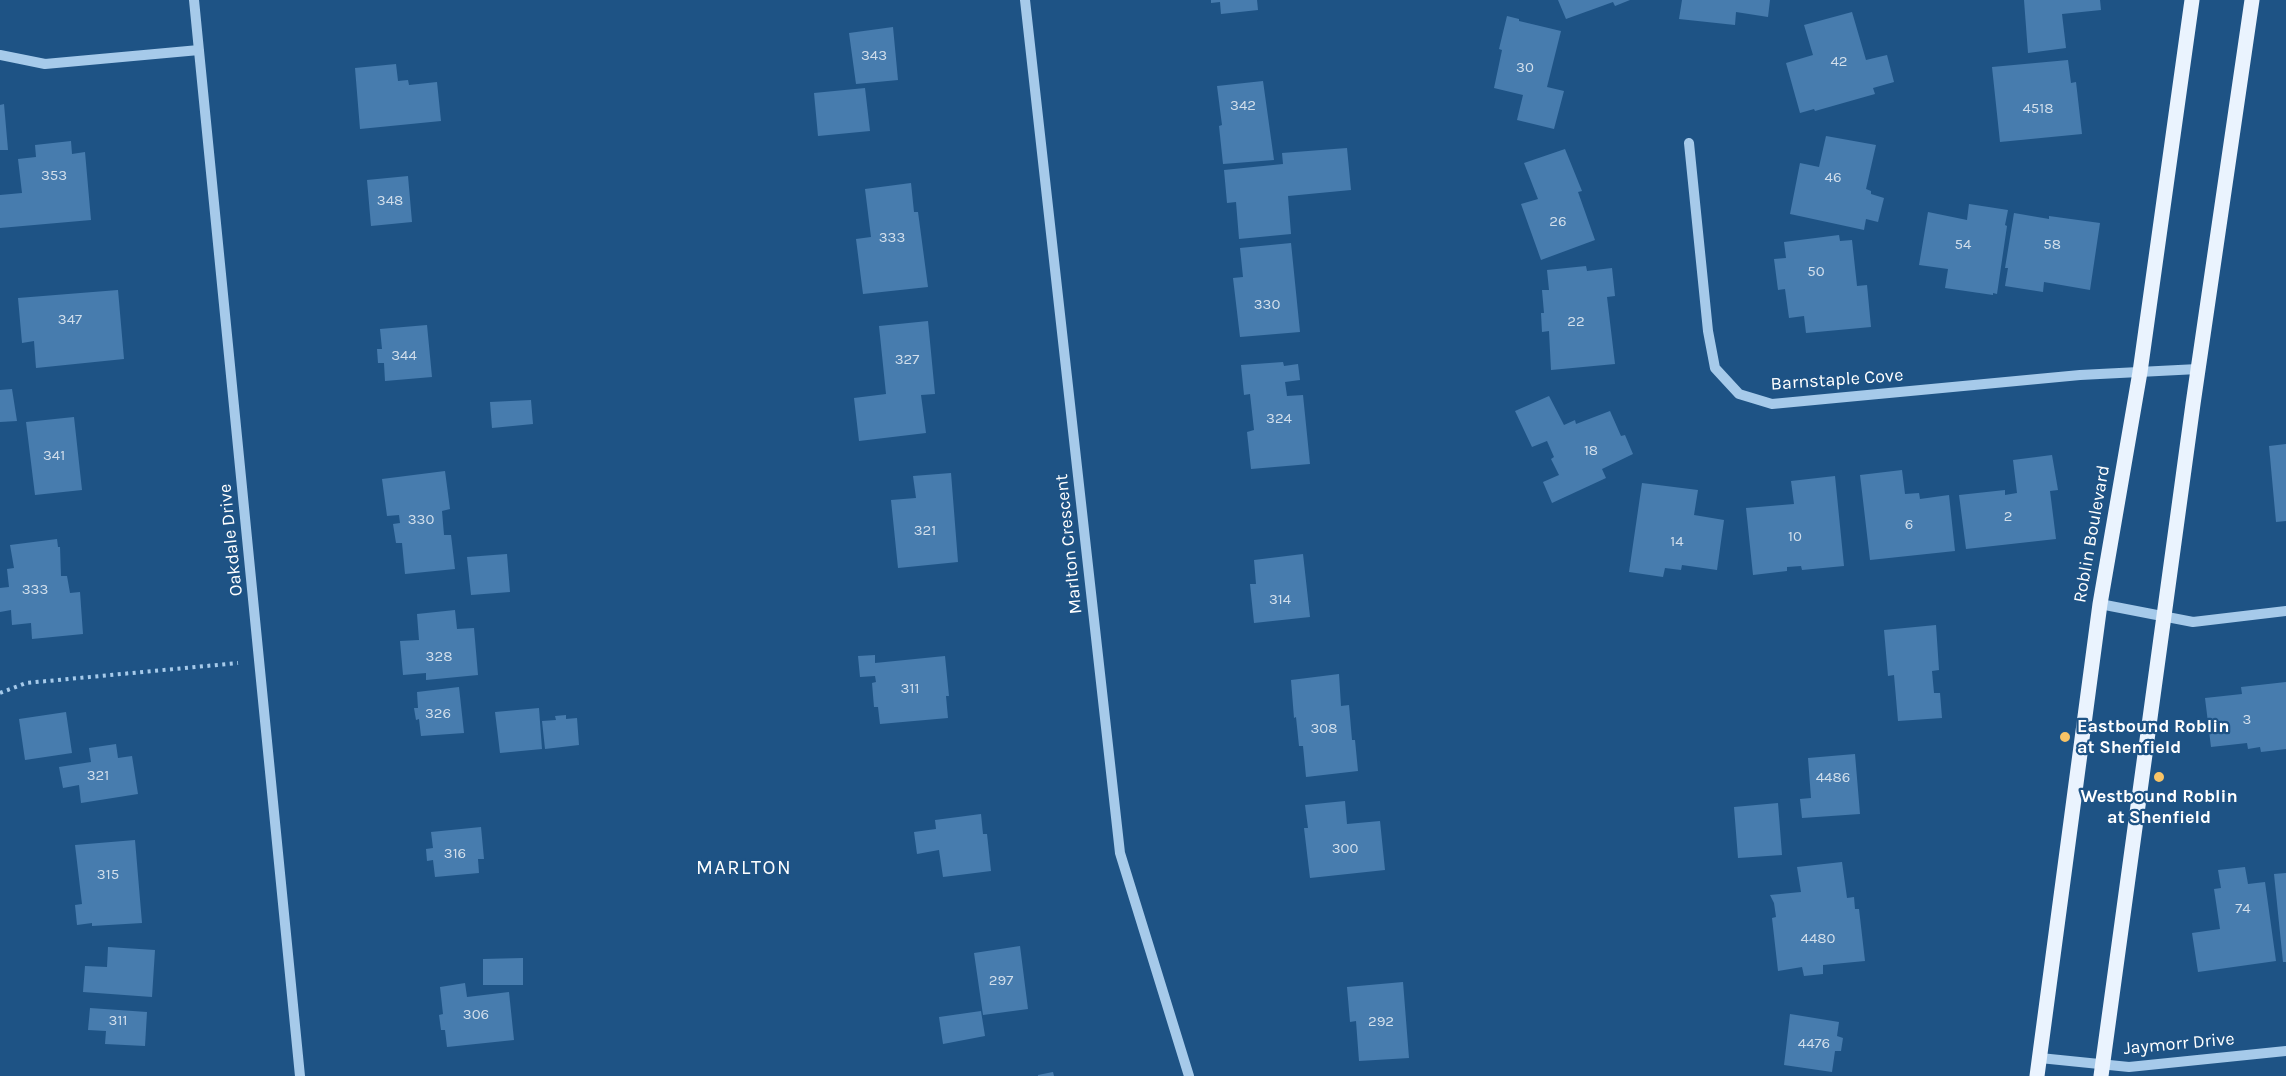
<!DOCTYPE html>
<html>
<head>
<meta charset="utf-8">
<style>
  body { margin:0 }
  canvas { display:block; background:#1e5385 }
</style>
</head>
<body>
<canvas width="2286" height="1076"></canvas>
<script>
const c = document.querySelector('canvas').getContext('2d');
c.lineJoin = 'round';
function fill(path, color) { c.fillStyle = color; c.fill(path, 'evenodd'); }
const poly = rows => new Path2D(rows.map(r => 'M' + r).join(''));
function strokePath(path, color, width, dash) { c.strokeStyle = color; c.lineWidth = width; c.lineCap = dash ? 'butt' : 'round'; c.setLineDash(dash || []); c.stroke(path); }
function write(font, color, halo, rows, align = 'center') {
  c.font = font + ' Karla,sans-serif'; c.lineWidth = 4.5; c.setLineDash([]); c.textBaseline = 'middle'; c.strokeStyle = halo; c.fillStyle = color; for (const [text, x, y, turn = 0] of rows) {
    c.save(); c.translate(x, y); c.rotate((+turn || 0) * Math.PI / 180); c.textAlign = isNaN(turn) ? turn : align; if (halo) c.strokeText(text, 0, 0); c.fillText(text, 0, 0); c.restore();
  }
}
fill(poly([
  [1211,0,1257,0,1258,10,1221,14,1220,2,1211,3],
  [1558,0,1630,0,1615,6,1613,2,1566,19],
  [1682,0,1770,0,1768,17,1736,12,1735,25,1679,19],
  [2024,0,2100,0,2101,10,2062,14,2066,48,2028,53],
  [1852,12,1866,60,1887,55,1894,82,1873,88,1875,94,1815,111,1814,109,1800,113,1786,63,1813,55,1804,25],
  [1507,16,1519,19,1519,21,1561,31,1547,87,1564,91,1554,129,1517,120,1523,95,1494,88,1502,50,1499,49],
  [893,27,898,80,856,84,849,33],
  [2068,60,2071,83,2076,82,2082,134,2000,142,1992,67],
  [396,64,398,81,408,80,409,85,437,82,441,121,360,129,355,68],
  [1263,81,1274,160,1223,164,1219,126,1222,125,1217,86],
  [865,88,870,131,818,136,814,93],
  [4,104,8,150,0,150,0,105],
  [1826,136,1876,145,1866,189,1871,191,1871,194,1884,198,1878,222,1866,219,1864,230,1790,214,1800,163,1819,167],
  [71,141,72,154,85,152,91,220,0,228,0,195,22,193,18,159,36,157,35,145],
  [1347,148,1351,190,1288,196,1291,234,1239,239,1236,202,1227,203,1224,170,1283,164,1282,153],
  [1565,149,1582,191,1578,192,1595,240,1541,260,1521,204,1538,199,1524,163],
  [408,176,412,222,371,226,367,180],
  [911,183,914,212,918,212,928,287,863,294,856,239,871,237,865,189],
  [1969,204,2008,210,2005,225,2007,226,1997,294,1993,293,1993,295,1945,288,1948,269,1919,265,1928,212,1967,220],
  [2014,213,2049,219,2049,216,2100,223,2090,290,2044,282,2043,292,2005,286,2008,268,2005,268],
  [1839,235,1840,241,1852,240,1857,286,1867,285,1871,327,1806,333,1804,316,1789,318,1785,289,1778,290,1774,259,1786,258,1784,242],
  [1291,243,1300,332,1240,337,1233,278,1243,277,1240,248],
  [1586,266,1587,271,1612,268,1615,296,1607,297,1615,364,1551,370,1549,331,1542,332,1541,313,1544,313,1542,290,1549,290,1547,270],
  [118,290,124,359,36,368,34,341,22,343,18,298],
  [928,321,935,394,921,395,926,433,859,441,854,398,886,394,879,326],
  [427,325,432,377,385,381,384,363,378,363,377,349,382,349,380,329],
  [1283,362,1284,366,1298,364,1300,380,1285,382,1287,396,1303,395,1310,464,1251,469,1247,432,1254,430,1250,394,1244,395,1241,365],
  [12,389,17,421,0,422,0,390],
  [1549,396,1564,425,1575,420,1576,424,1610,411,1621,436,1625,435,1633,454,1602,469,1606,478,1552,503,1543,482,1559,475,1551,459,1554,457,1547,441,1532,447,1515,411],
  [531,400,533,424,492,428,490,402],
  [74,417,82,490,35,495,26,422],
  [2286,444,2286,521,2276,522,2269,446],
  [2052,455,2058,490,2050,491,2056,539,1966,549,1959,495,2005,490,2005,495,2017,493,2013,460],
  [1902,470,1905,494,1919,493,1920,499,1949,495,1955,551,1870,560,1860,475],
  [445,471,450,509,442,511,444,535,451,535,455,569,405,574,402,543,396,543,393,524,400,523,399,515,387,516,382,479],
  [951,473,958,562,898,568,891,500,916,498,913,476],
  [1835,476,1844,566,1802,570,1801,566,1787,567,1787,571,1753,575,1746,508,1794,504,1791,481],
  [1642,483,1698,490,1694,515,1724,520,1717,570,1682,565,1681,570,1665,568,1663,577,1629,572],
  [57,539,58,547,60,547,61,576,67,576,70,593,80,592,83,634,32,639,31,623,12,625,11,610,0,612,0,588,9,587,7,569,14,568,10,545],
  [507,554,510,592,471,595,467,557],
  [1303,554,1310,617,1254,623,1250,584,1256,584,1254,560],
  [455,610,457,629,474,628,478,675,426,680,426,673,403,675,400,641,419,640,417,614],
  [1936,625,1939,670,1932,671,1934,693,1940,693,1942,718,1898,721,1894,675,1888,676,1884,630],
  [875,655,875,663,945,656,949,696,946,696,948,718,880,724,878,707,874,707,872,683,876,682,875,676,860,677,858,656],
  [1339,674,1341,706,1349,705,1352,740,1355,740,1358,771,1306,777,1303,746,1299,746,1296,717,1294,718,1291,680],
  [2286,682,2286,749,2261,752,2260,747,2248,749,2247,743,2211,747,2205,698,2242,694,2241,687],
  [459,687,464,733,421,736,419,719,416,720,414,708,418,708,417,692],
  [539,708,542,749,500,753,495,712],
  [66,712,72,753,25,760,19,719],
  [566,715,566,719,577,718,579,745,545,749,542,721,556,720,555,716],
  [116,744,118,758,132,756,138,794,81,803,79,785,63,788,59,767,91,762,89,748],
  [1855,754,1860,814,1802,818,1800,799,1811,798,1808,758],
  [1345,801,1347,824,1380,821,1385,870,1310,878,1304,828,1308,828,1305,805],
  [1778,803,1782,855,1738,858,1734,807],
  [981,814,983,834,987,834,991,871,943,877,939,850,917,854,914,832,936,829,935,820],
  [481,827,484,859,478,859,479,873,435,877,433,860,427,861,426,849,433,848,431,832],
  [135,840,142,923,92,926,92,923,77,925,75,905,82,904,75,845],
  [1842,862,1847,898,1854,897,1855,909,1859,909,1865,961,1823,965,1823,974,1804,976,1802,967,1778,971,1772,918,1776,917,1774,903,1770,895,1801,892,1797,867],
  [2245,867,2248,884,2265,882,2276,961,2198,972,2192,933,2220,929,2214,889,2221,888,2218,870],
  [2286,873,2286,962,2283,962,2274,874],
  [1020,946,1028,1009,983,1015,974,953],
  [108,947,155,950,152,997,83,992,85,966,107,967],
  [523,958,523,985,483,985,483,959],
  [1403,982,1409,1058,1359,1061,1356,1021,1350,1022,1347,987],
  [465,983,467,997,509,992,514,1040,447,1047,445,1030,441,1030,439,1015,443,1014,440,987],
  [90,1008,147,1012,145,1046,105,1044,106,1031,88,1030],
  [981,1011,985,1036,943,1044,939,1017],
  [1790,1014,1839,1022,1837,1036,1843,1038,1841,1051,1835,1051,1832,1072,1784,1065],
  [1053,1072,1054,1076,1038,1076,1038,1075]
]), '#477cae');
strokePath(poly([
  [0,693,26,683,238,663]
]), '#a6caea', 4, [3, 4.5]);
strokePath(poly([
  [194,0,300,1076],
  [1025,0,1120,853,1189,1076],
  [0,55,45,64,199,50],
  [1689,143,1708,331,1715,368,1739,394,1772,404,2080,375,2198,369],
  [2100,604,2193,622,2286,611],
  [2040,1058,2129,1067,2286,1051]
]), '#a6caea', 10);
strokePath(poly([
  [2037,1076,2100,604,2140,372,2192,0],
  [2101,1076,2193,404,2252,0]
]), '#eaf3fe', 15);
for (const [x, y, r, color] of [
  [2065,737,6,"#f9c466"],
  [2159,777,6,"#f9c466"]
]) { const dot = new Path2D(); dot.arc(x, y, r, 0, 2 * Math.PI); c.fillStyle = color; c.fill(dot); strokePath(dot, '#1e5385', 2); }
write('15px', '#d1deeb', null, [
  ["343",874,56],
  ["42",1839,62],
  ["30",1525,68],
  ["342",1243,106],
  ["4518",2038,109],
  ["353",54,176],
  ["46",1833,178],
  ["348",390,201],
  ["26",1558,222],
  ["333",892,238],
  ["54",1963,245],
  ["58",2052,245],
  ["50",1816,272],
  ["330",1267,305],
  ["347",70,320],
  ["22",1576,322],
  ["344",404,356],
  ["327",907,360],
  ["324",1279,419],
  ["18",1591,451],
  ["341",54,456],
  ["2",2008,517],
  ["330",421,520],
  ["6",1909,525],
  ["321",925,531],
  ["10",1795,537],
  ["14",1677,542],
  ["333",35,590],
  ["314",1280,600],
  ["328",439,657],
  ["311",910,689],
  ["326",438,714],
  ["3",2247,720],
  ["308",1324,729],
  ["321",98,776],
  ["4486",1833,778],
  ["300",1345,849],
  ["316",455,854],
  ["315",108,875],
  ["74",2243,909],
  ["4480",1818,939],
  ["297",1001,981],
  ["306",476,1015],
  ["311",118,1021],
  ["292",1381,1022],
  ["4476",1814,1044]
]);
write('18px', '#fff', '#1e5385', [
  ["Barnstaple Cove",1837,380,-4],
  ["Roblin Boulevard",2092,534,-80],
  ["Oakdale Drive",231,540,-96],
  ["Marlton Crescent",1069,544,-96],
  ["Jaymorr Drive",2179,1044,-5]
]);
write('bold 18px', '#fff', '#1e5385', [
  ["Eastbound Roblin",2077,727],
  ["at Shenfield",2077,748],
  ["Westbound Roblin",2159,797,"center"],
  ["at Shenfield",2159,818,"center"]
], 'left');
c.letterSpacing = '1.5px';
write('20px', '#fff', '#1e5385', [
  ["MARLTON",744,868]
]);
c.letterSpacing = '0px';
</script>
</body>
</html>
